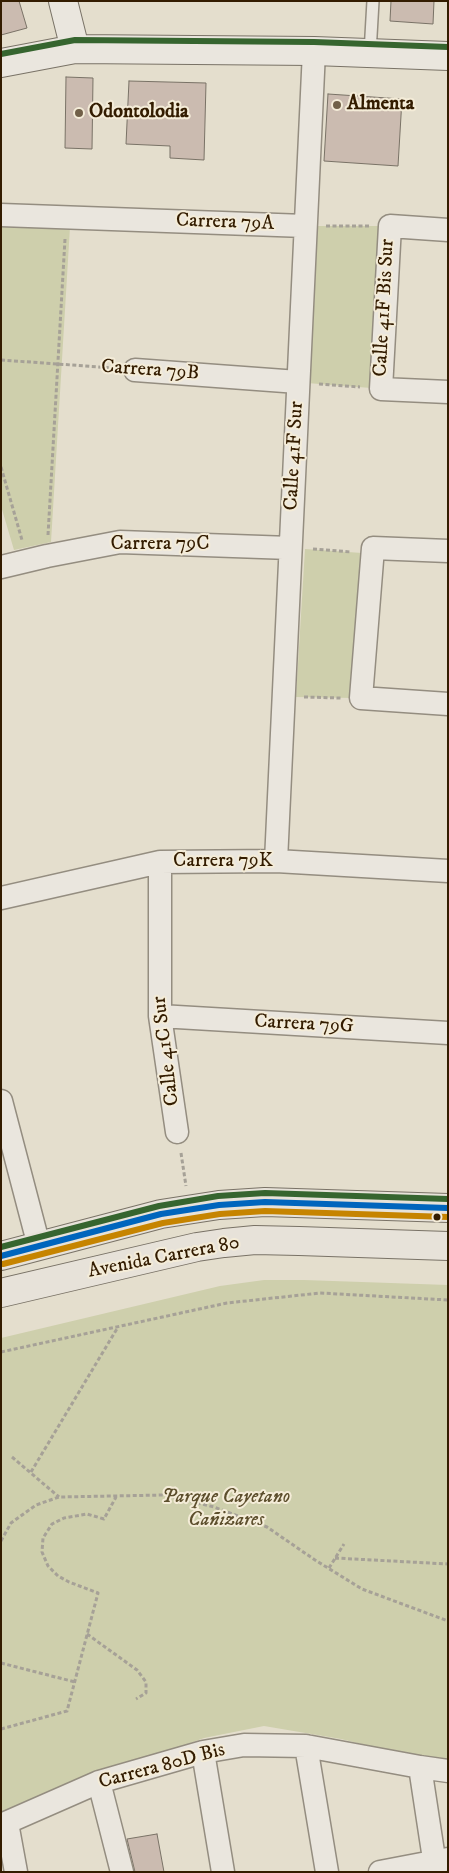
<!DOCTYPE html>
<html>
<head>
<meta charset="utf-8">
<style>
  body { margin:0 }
  #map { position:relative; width:449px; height:1873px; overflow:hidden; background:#e4decd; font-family:"IM FELL DW Pica",serif }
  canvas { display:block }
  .frame { position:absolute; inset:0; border:2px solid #331c00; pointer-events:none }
</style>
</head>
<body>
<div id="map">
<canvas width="449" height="1873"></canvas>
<div class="frame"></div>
</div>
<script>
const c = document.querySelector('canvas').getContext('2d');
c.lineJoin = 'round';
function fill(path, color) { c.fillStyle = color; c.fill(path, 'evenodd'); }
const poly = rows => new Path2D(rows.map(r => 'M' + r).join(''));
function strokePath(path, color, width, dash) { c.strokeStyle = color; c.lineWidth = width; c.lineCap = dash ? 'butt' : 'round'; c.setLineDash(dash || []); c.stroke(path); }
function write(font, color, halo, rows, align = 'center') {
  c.font = font + ' "IM FELL DW Pica",serif'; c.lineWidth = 4; c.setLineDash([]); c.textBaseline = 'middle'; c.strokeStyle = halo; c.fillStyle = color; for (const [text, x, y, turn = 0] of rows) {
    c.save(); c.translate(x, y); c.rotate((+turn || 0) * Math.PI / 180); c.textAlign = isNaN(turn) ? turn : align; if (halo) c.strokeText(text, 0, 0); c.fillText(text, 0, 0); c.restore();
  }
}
fill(poly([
  [1,226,70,227,51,542,14,550,1,506],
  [315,226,380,226,371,388,307,383],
  [305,549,362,553,353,698,296,697],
  [264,1280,304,1280,448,1285,448,1765,341,1739,264,1726,204,1738,1,1813,1,1338,220,1286]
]), '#cecfac');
const building = poly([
  [1,1,19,1,27,28,1,35,1,1],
  [391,1,434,1,433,24,390,21,391,1],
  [66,77,93,78,92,149,65,148,66,77],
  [129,81,206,83,204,160,170,158,170,146,126,144,129,81],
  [328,94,402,99,398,166,324,161,328,94],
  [157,1834,164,1872,135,1872,127,1839,157,1834]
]);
fill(building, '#cbbbb0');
strokePath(building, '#797266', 1);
const lane = poly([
  [370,53,373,1]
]);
const street = poly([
  [1,215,305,226],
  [448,230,390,226,381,389,448,392],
  [135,370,298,382],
  [448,551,373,548,361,698,448,704],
  [1,567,47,556,120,542,290,548],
  [276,861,314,51],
  [160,862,160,1016,177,1132],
  [1,898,160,862,276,861,448,871],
  [160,1016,448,1033],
  [1,1101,39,1246],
  [306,1746,327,1872],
  [203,1752,223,1872],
  [420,1767,436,1872],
  [99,1782,122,1872],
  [7,1823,16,1872],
  [1,1825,99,1782,203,1752,244,1745,306,1746,420,1767,448,1771],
  [380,1872,448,1859]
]);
const secondary = poly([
  [63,1,75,49],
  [1,63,75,49,314,51,448,56]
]);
const primary = poly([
  [1,1256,161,1214,219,1205,265,1202,448,1208],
  [1,1293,197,1247,224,1243,255,1240,299,1241,448,1246]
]);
strokePath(lane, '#948d80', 14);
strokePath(street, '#948d80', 25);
strokePath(secondary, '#797266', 30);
strokePath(primary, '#797266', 30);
strokePath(poly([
  [326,226,370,226],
  [1,360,114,368],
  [319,384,360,387],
  [1,467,22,540],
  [48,535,65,239],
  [313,549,351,552],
  [304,697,341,698],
  [181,1153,186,1186],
  [1,1352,227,1303,320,1293,448,1300],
  [12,1457,59,1497],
  [31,1472,118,1327],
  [1,1541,11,1523,36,1505,59,1497,165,1495,214,1507,267,1527,315,1560,362,1589,448,1621],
  [335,1558,448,1564],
  [329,1568,344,1544],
  [87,1634,137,1670,146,1682,146,1693,136,1699],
  [1,1663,75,1682],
  [1,1729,67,1711,98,1593,69,1582,58,1576,48,1566,42,1552,43,1538,52,1524,64,1518,87,1514,104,1519,116,1497]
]), '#a6a197', 3, [4, 2.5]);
strokePath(lane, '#eae6de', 11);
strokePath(street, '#eae6de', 22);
strokePath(secondary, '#eae6de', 28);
strokePath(primary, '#e7e2d9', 28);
strokePath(poly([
  [1,1256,161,1214,219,1205,265,1202,448,1208]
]), '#0065bd', 6);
strokePath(poly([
  [3,1264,163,1223,220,1214,265,1211,448,1217]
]), '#c68400', 6);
strokePath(poly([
  [1,54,75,40,314,42,448,47],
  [1,1247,159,1206,218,1196,265,1193,448,1199]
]), '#36652f', 6);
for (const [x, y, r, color] of [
  [337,105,5,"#716048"],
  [79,113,5,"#716048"],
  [437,1217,4.5,"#331c00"]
]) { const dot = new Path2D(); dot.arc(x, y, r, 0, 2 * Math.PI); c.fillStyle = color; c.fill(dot); strokePath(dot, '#f4ecd8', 2); }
write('bold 20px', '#331c00', '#f4ecd8', [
  ["Almenta",347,105],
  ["Odontolodia",89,113]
], 'left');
write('20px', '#331c00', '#f4ecd8', [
  ["Carrera 79A",225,223,2],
  ["Calle 41F Bis Sur",385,308,-87],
  ["Carrera 79B",150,371,4],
  ["Calle 41F Sur",295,456,-87],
  ["Carrera 79C",160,545],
  ["Carrera 79K",223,862],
  ["Carrera 79G",304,1025,3],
  ["Calle 41C Sur",167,1051,-97],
  ["Avenida Carrera 80",164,1258,-11],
  ["Carrera 80D Bis",162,1767,-15]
]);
write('italic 20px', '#5c4e2c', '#f4ecd8', [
  ["Parque Cayetano",226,1498],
  ["Cañizares",226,1521]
]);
</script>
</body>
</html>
